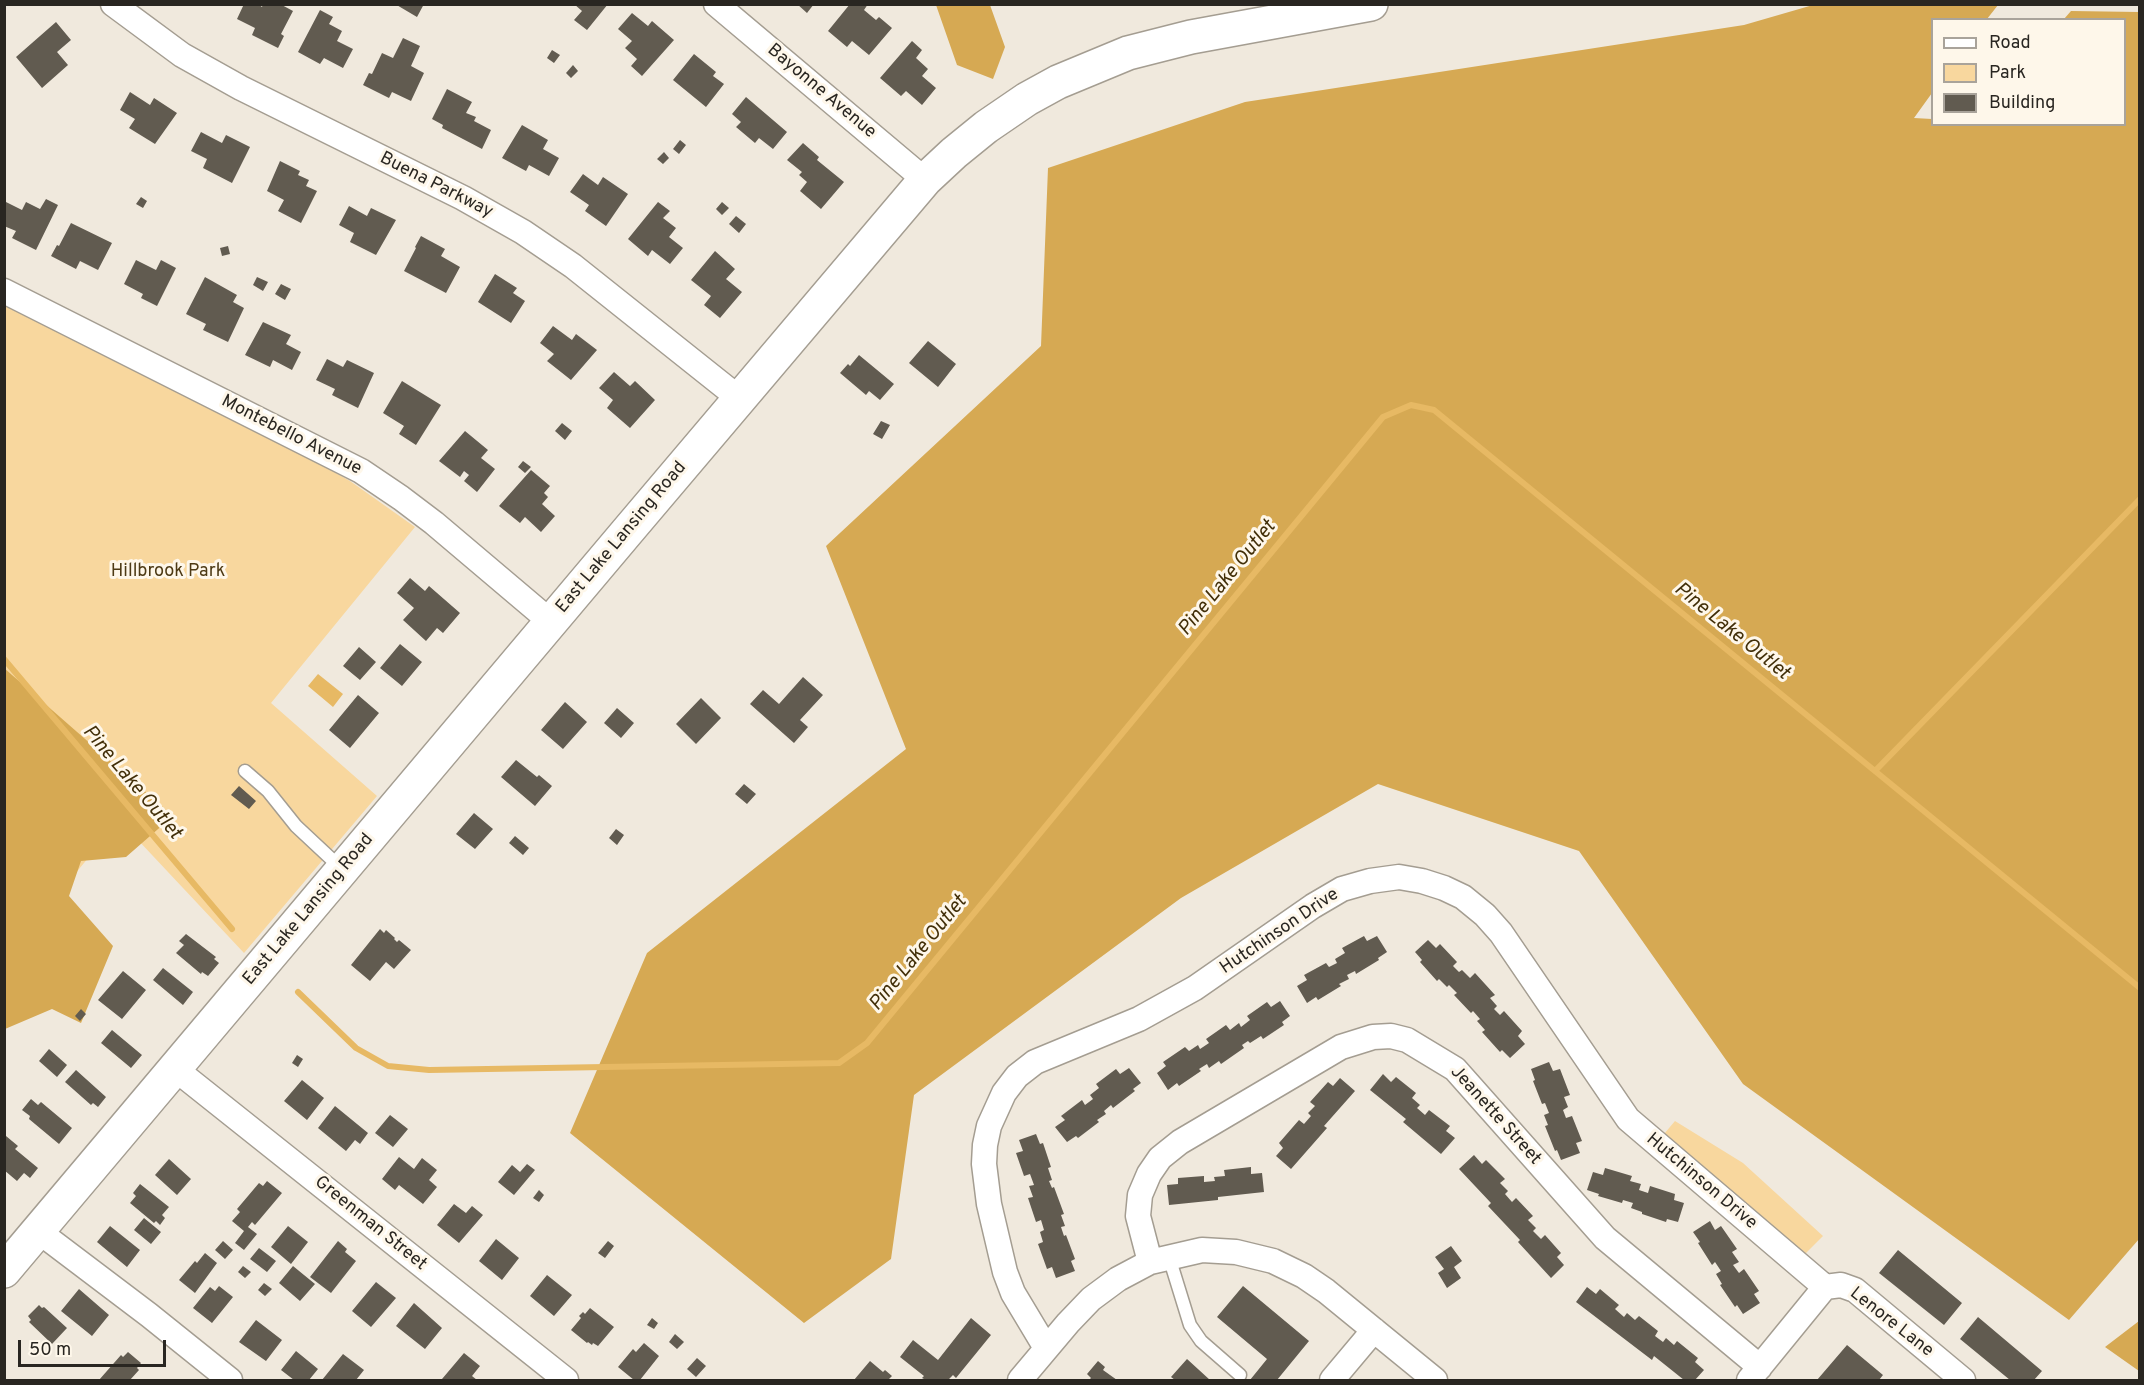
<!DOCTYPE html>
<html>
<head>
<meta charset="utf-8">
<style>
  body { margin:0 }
  #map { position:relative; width:2144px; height:1385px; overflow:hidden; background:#f0e9dd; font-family:Overpass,sans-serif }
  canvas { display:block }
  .frame { position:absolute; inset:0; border:6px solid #292621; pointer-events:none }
  .legend { position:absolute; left:1931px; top:18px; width:195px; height:108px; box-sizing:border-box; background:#fef7ea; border:2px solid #a9a39a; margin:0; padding:8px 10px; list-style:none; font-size:18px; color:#292621 }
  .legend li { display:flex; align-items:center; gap:12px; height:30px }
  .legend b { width:30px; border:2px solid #a9a39a }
  .scale { position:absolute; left:18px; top:1340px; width:148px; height:27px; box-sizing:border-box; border:3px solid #292621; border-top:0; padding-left:8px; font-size:18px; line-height:21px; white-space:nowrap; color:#292621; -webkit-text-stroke:4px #fef7ea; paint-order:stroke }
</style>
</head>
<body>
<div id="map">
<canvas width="2144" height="1385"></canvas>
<div class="frame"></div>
<ul class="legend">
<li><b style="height:8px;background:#fff"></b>Road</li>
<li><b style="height:16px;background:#f8d79e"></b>Park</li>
<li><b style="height:16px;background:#615b50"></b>Building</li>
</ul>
<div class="scale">50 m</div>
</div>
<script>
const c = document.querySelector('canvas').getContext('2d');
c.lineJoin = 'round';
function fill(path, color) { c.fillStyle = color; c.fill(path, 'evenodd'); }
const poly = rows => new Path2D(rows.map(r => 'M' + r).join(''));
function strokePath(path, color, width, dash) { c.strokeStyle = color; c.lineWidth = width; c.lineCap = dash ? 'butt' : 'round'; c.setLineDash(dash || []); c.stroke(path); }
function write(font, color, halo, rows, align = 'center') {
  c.font = font + ' Overpass,sans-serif'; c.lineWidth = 6; c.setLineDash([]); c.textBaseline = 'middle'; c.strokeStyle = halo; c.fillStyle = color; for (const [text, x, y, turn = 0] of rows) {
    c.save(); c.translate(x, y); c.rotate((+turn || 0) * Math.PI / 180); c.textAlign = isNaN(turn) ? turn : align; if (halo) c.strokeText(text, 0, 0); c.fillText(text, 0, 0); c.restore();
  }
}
fill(poly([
  [5,306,313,460,350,481,415,527,271,703,377,796,244,953,122,823,89,857,5,958],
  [1675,1121,1743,1163,1823,1236,1805,1254,1664,1134]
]), '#f8d79e');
fill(poly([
  [936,5,990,5,1005,47,993,79,957,65],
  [1813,5,1998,5,1987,19,1932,20,1932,93,1914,118,1932,119,1932,124,2124,124,2124,20,2064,19,2071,11,2139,12,2139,1239,2069,1320,1743,1084,1579,851,1378,784,1181,898,914,1095,891,1259,804,1323,570,1133,647,953,906,749,826,546,1041,346,1048,168,1245,102,1744,25],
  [4,668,173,816,126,857,81,861,69,896,113,946,81,1023,52,1009,5,1029],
  [2139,1321,2139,1371,2105,1347]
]), '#d6a953');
fill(poly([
  [318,674,343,694,333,707,308,686]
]), '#e7b964');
strokePath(poly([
  [4,659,232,929],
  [1875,771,2140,499],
  [298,992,356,1048,388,1066,429,1070,839,1063,867,1043,1383,417,1411,405,1434,410,2140,988]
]), '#e7b964', 6);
fill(poly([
  [244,4,258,4,262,7,263,4,280,4,293,11,281,34,284,36,278,48,252,35,255,28,237,19],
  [395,4,424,4,417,17],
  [574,4,608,4,587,30,574,20,582,11],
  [797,4,814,4,807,13],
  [850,4,868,4,864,10,876,20,879,17,892,28,869,55,852,41,847,47,828,31],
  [320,10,333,17,329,24,342,31,337,41,353,49,343,68,324,58,320,64,298,52],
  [632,13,648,26,652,21,674,40,642,76,631,66,637,59,625,48,632,41,618,29],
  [56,22,71,40,57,52,68,65,42,88,16,57],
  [403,38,420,46,411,66,424,73,411,101,392,92,389,98,363,85,369,73,372,74,382,53,393,58],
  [912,41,922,50,916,58,928,69,922,76,936,88,922,105,906,91,901,96,880,78],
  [552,50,560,55,554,63,547,58],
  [694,54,716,72,713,76,724,84,706,107,673,80],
  [573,65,578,71,571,78,566,73],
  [447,89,472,102,466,113,476,117,474,121,491,130,482,149,442,128,443,125,432,119],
  [130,92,150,105,154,98,177,113,155,144,129,128,135,119,120,110],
  [746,97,787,132,773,149,759,138,755,143,736,127,741,122,732,114],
  [522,125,548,140,543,149,559,158,549,176,529,165,526,171,502,158],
  [201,132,222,143,226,135,250,147,232,183,203,168,207,159,191,151],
  [680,140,686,145,679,154,673,149],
  [803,143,819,157,817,160,844,182,821,209,800,191,807,182,799,175,802,172,787,160],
  [664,152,669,158,663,164,657,159],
  [280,161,300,171,298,175,309,180,306,186,317,191,301,223,278,211,284,200,267,191],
  [583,174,598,185,603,177,628,194,606,226,585,211,589,205,570,192],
  [141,197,147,201,143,208,136,204],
  [46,199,58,205,36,250,12,238,16,231,4,226,4,201,22,210,26,202,40,209],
  [658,202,670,211,663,218,676,228,669,237,683,248,670,264,652,250,648,256,628,239],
  [722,202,729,208,722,215,716,209],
  [349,206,367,216,371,208,396,220,376,255,350,242,354,233,339,225],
  [736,216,746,224,739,233,729,224],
  [71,223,112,243,98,270,80,261,76,269,51,256,57,245,59,246],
  [421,236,445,249,441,256,460,267,446,293,404,271,416,248,415,247],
  [228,246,230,254,222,256,220,248],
  [715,251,735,269,726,279,742,292,720,318,704,305,711,296,691,280],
  [136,260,156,270,161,260,176,268,157,306,141,298,143,294,124,284],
  [495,274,517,288,513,293,525,301,511,323,478,302],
  [205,277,237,295,233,302,244,308,228,342,203,330,206,324,186,314],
  [257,277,268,282,263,291,253,285],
  [281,284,291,289,285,300,275,294],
  [263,322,291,335,286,344,301,352,292,370,273,360,270,367,245,355],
  [553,326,572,340,576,334,597,350,571,380,547,361,554,354,540,343],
  [928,341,956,364,938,387,909,363],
  [859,355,894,384,880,400,869,391,866,395,840,373,848,364,850,366],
  [327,359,343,367,347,360,374,373,358,408,332,395,335,389,316,380],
  [614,372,630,386,635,381,655,400,630,428,607,408,613,400,599,388],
  [402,381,441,405,416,445,399,434,404,426,383,413],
  [881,421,890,425,882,439,873,434],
  [562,423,572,431,565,440,555,431],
  [465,431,488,450,481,458,495,469,477,492,464,481,469,475,464,471,460,477,439,461],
  [523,461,531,467,525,473,518,467],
  [531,470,550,486,544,493,548,497,542,504,555,516,541,532,525,517,520,523,499,506],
  [410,578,425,591,429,586,460,613,443,633,437,628,426,641,403,620,414,608,397,593],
  [400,644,422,662,402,686,380,668],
  [359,647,376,662,360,680,343,666],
  [803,677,823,695,800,720,808,727,794,743,750,704,763,690,779,704],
  [358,695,379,713,350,748,329,730],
  [701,698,721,718,696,744,676,724],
  [565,702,587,722,563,749,541,730],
  [617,708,634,723,621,738,604,723],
  [516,760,537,777,539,775,552,786,535,806,501,777],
  [744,784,756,794,747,804,735,794],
  [239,786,256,801,249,809,231,795],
  [474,813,493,829,475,849,456,834],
  [616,829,624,835,617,845,609,838],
  [515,836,529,848,523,855,509,843],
  [380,929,384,933,386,930,395,938,394,939,397,942,399,940,411,950,394,969,386,962,370,981,351,965],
  [186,934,216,957,214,959,219,963,208,976,202,972,201,974,176,953,184,945,179,941],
  [1364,936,1367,941,1377,936,1387,952,1378,958,1379,960,1356,974,1355,971,1347,975,1349,979,1339,984,1341,986,1318,1000,1316,997,1307,1003,1297,986,1307,980,1304,975,1326,963,1329,967,1337,963,1335,959,1345,953,1342,948],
  [1428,940,1436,948,1440,944,1457,962,1453,966,1459,972,1462,970,1470,978,1475,973,1495,995,1490,998,1497,1006,1494,1009,1500,1015,1504,1011,1522,1031,1518,1036,1525,1044,1510,1058,1502,1050,1500,1052,1482,1032,1485,1030,1477,1021,1480,1019,1473,1011,1471,1013,1454,995,1457,993,1449,985,1447,987,1439,979,1437,981,1420,962,1422,960,1415,952],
  [163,968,193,992,183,1005,153,980],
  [123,971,146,990,122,1019,98,1000],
  [1280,1001,1290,1016,1282,1022,1284,1025,1263,1039,1261,1036,1250,1043,1248,1041,1242,1045,1244,1048,1221,1064,1219,1061,1209,1068,1207,1064,1199,1069,1201,1071,1179,1086,1177,1083,1168,1090,1157,1073,1166,1066,1163,1062,1185,1047,1189,1051,1198,1045,1200,1049,1209,1043,1206,1039,1226,1025,1230,1030,1239,1023,1241,1027,1250,1020,1247,1016,1267,1002,1271,1007],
  [81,1009,86,1014,80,1021,75,1016],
  [112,1030,142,1055,131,1068,101,1043],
  [49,1049,67,1065,57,1077,39,1061],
  [297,1055,303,1059,298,1067,292,1063],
  [1549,1062,1553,1071,1560,1069,1570,1095,1564,1097,1568,1107,1563,1110,1566,1118,1572,1116,1582,1141,1576,1143,1580,1153,1561,1160,1557,1150,1555,1151,1545,1126,1548,1125,1544,1115,1549,1113,1545,1103,1542,1104,1533,1081,1535,1080,1531,1069],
  [1129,1068,1141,1083,1133,1089,1135,1091,1113,1108,1111,1105,1104,1111,1106,1114,1097,1120,1099,1122,1078,1138,1076,1136,1067,1142,1055,1127,1065,1120,1061,1116,1082,1100,1085,1105,1093,1099,1090,1095,1099,1088,1096,1084,1116,1069,1120,1074],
  [76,1070,106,1097,98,1107,93,1103,91,1105,65,1082],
  [1383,1074,1391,1082,1396,1077,1416,1093,1412,1098,1420,1105,1417,1108,1425,1115,1429,1110,1450,1126,1446,1131,1455,1138,1441,1154,1403,1122,1406,1119,1370,1090],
  [1340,1078,1355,1091,1324,1126,1327,1128,1291,1169,1276,1156,1283,1148,1279,1143,1299,1120,1304,1124,1311,1116,1308,1113,1315,1106,1310,1102,1328,1082,1333,1086],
  [302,1080,324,1098,307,1120,284,1101],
  [31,1099,38,1105,41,1102,72,1128,59,1144,29,1119,30,1116,22,1110],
  [335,1106,368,1133,360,1144,355,1140,346,1151,318,1128],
  [390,1115,408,1129,393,1147,375,1133],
  [1036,1134,1040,1144,1043,1143,1051,1167,1048,1168,1052,1180,1049,1181,1052,1188,1054,1187,1064,1214,1061,1215,1065,1226,1061,1227,1064,1236,1066,1235,1075,1259,1071,1261,1075,1271,1056,1278,1052,1267,1047,1269,1038,1244,1043,1242,1040,1232,1044,1230,1041,1220,1036,1222,1028,1198,1033,1197,1029,1186,1034,1185,1030,1174,1024,1176,1016,1153,1023,1151,1019,1140],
  [6,1136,18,1146,15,1149,38,1168,30,1178,24,1173,17,1181,4,1170,4,1138],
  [1474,1155,1482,1164,1486,1160,1505,1179,1500,1183,1508,1191,1505,1194,1512,1202,1516,1198,1533,1216,1528,1220,1536,1228,1533,1231,1541,1239,1545,1235,1561,1253,1557,1257,1564,1265,1551,1278,1518,1242,1520,1240,1488,1206,1491,1203,1459,1169],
  [399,1157,414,1169,422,1158,437,1170,429,1180,437,1187,423,1204,399,1185,395,1190,382,1179],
  [169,1159,191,1179,177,1195,155,1175],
  [527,1164,535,1170,514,1195,498,1182,512,1165,520,1172],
  [1251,1167,1251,1174,1262,1173,1264,1192,1218,1197,1218,1200,1169,1205,1167,1185,1178,1184,1178,1178,1204,1176,1204,1182,1215,1181,1214,1177,1225,1176,1224,1170],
  [1605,1168,1632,1176,1630,1181,1641,1184,1639,1190,1648,1193,1650,1186,1675,1194,1674,1200,1684,1203,1678,1222,1667,1219,1666,1222,1642,1214,1642,1212,1631,1208,1633,1203,1623,1200,1622,1203,1598,1196,1599,1194,1587,1190,1593,1172,1603,1175],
  [267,1181,282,1193,255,1225,252,1222,248,1227,257,1234,244,1250,235,1243,244,1231,232,1221,240,1212,237,1209,259,1183,263,1186],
  [140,1184,169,1207,162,1215,165,1218,160,1225,156,1221,154,1223,130,1203,136,1196,133,1193],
  [539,1190,544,1195,539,1202,533,1198],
  [454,1204,466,1213,472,1206,483,1215,459,1243,437,1225],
  [144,1218,161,1232,151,1244,134,1230],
  [1710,1221,1715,1230,1721,1226,1737,1249,1732,1252,1739,1262,1733,1265,1739,1273,1744,1269,1759,1291,1754,1294,1760,1303,1743,1314,1737,1305,1735,1307,1720,1285,1722,1284,1716,1274,1721,1271,1715,1262,1712,1265,1698,1243,1700,1242,1693,1232],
  [110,1226,140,1250,127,1267,97,1242],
  [288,1226,308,1242,291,1264,271,1247],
  [496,1239,519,1258,502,1280,479,1261],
  [223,1241,233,1250,225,1259,215,1250],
  [338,1241,347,1249,345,1252,356,1261,331,1293,310,1277],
  [608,1241,614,1246,605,1258,598,1253],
  [1451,1246,1462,1261,1454,1267,1461,1278,1447,1288,1438,1273,1444,1269,1435,1257],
  [259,1248,276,1261,267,1272,250,1259],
  [1898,1250,1962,1303,1944,1325,1879,1273],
  [205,1253,217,1263,195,1293,179,1280,195,1261,197,1263],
  [243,1266,251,1272,245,1278,238,1272],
  [293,1266,315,1284,300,1301,279,1283],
  [547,1275,572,1295,554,1316,530,1296],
  [376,1282,396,1298,371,1327,352,1311],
  [264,1283,272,1289,265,1296,258,1290],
  [219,1286,233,1297,212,1323,193,1308,210,1287,215,1291],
  [1243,1286,1309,1341,1277,1380,1250,1380,1267,1359,1217,1317],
  [1587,1287,1596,1294,1600,1289,1619,1305,1615,1309,1624,1317,1627,1313,1635,1320,1639,1316,1658,1331,1655,1336,1663,1342,1666,1338,1674,1345,1677,1341,1698,1358,1695,1362,1704,1370,1695,1380,1684,1380,1654,1356,1652,1360,1576,1302],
  [79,1289,109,1315,92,1336,61,1311],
  [414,1303,442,1328,425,1349,396,1326],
  [39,1305,42,1308,44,1307,67,1328,52,1344,29,1322,31,1320,28,1316],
  [590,1308,614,1327,598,1346,593,1343,592,1345,588,1342,587,1343,571,1330,581,1318,579,1316,583,1312,585,1314],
  [1978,1317,2042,1371,2034,1380,2010,1380,1960,1339],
  [652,1318,658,1323,654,1329,647,1325],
  [971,1318,991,1335,956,1378,953,1375,948,1380,926,1380,922,1378,924,1376,900,1357,913,1340,938,1360],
  [256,1320,282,1340,266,1361,239,1342],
  [675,1334,684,1342,677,1349,669,1342],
  [644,1343,659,1356,640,1380,634,1380,618,1367,633,1349,636,1352],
  [1847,1345,1883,1375,1879,1380,1817,1380],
  [296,1351,318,1369,309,1380,294,1380,281,1370],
  [128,1352,141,1363,137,1368,139,1370,130,1380,99,1380,121,1355,123,1357],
  [464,1353,480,1366,472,1376,477,1380,444,1380,442,1379],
  [343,1354,364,1370,356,1380,322,1380],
  [697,1358,706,1366,696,1377,687,1369],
  [1187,1359,1210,1380,1175,1380,1171,1377],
  [870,1361,883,1372,885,1370,892,1376,888,1380,854,1380],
  [1098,1361,1105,1367,1103,1370,1117,1380,1089,1380,1091,1378,1087,1374]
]), '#615b50');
const lane = poly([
  [245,771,268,791,296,826,342,869],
  [1169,1257,1190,1325,1201,1341,1240,1375]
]);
const street = poly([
  [113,4,182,55,241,88,463,198,523,232,573,266,740,399],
  [716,4,925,180],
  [4,291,361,471,401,498,434,523,551,622],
  [174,1068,566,1380],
  [38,1231,149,1315,230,1380],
  [1150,1262,1138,1216,1140,1195,1149,1174,1160,1158,1180,1142,1341,1047,1373,1037,1391,1036,1407,1040,1455,1069,1605,1238,1760,1367],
  [1046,1348,1013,1293,1005,1272,989,1204,984,1164,985,1145,989,1126,1004,1093,1017,1076,1035,1062,1139,1019,1195,988,1313,906,1342,889,1370,881,1399,877,1422,881,1444,888,1463,897,1485,915,1501,933,1628,1119,1825,1287],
  [1020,1380,1068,1323,1091,1299,1118,1279,1150,1262,1202,1250,1236,1252,1273,1261,1304,1276,1326,1291,1435,1380],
  [1332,1380,1374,1330],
  [1749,1380,1825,1287,1841,1285,1855,1290,1963,1380]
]);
const secondary = poly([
  [4,1271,626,533,925,180,954,153,986,127,1027,99,1058,82,1128,53,1191,37,1371,4]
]);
strokePath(lane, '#a49d91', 15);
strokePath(street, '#a49d91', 27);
strokePath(secondary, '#a49d91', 36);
strokePath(lane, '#fff', 12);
strokePath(street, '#fff', 24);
strokePath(secondary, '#fff', 33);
write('18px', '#292621', '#fef7ea', [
  ["Bayonne Avenue",821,92,40],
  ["Buena Parkway",436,186,27],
  ["Montebello Avenue",291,436,27],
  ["East Lake Lansing Road",622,538,-50],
  ["East Lake Lansing Road",309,910,-50],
  ["Hutchinson Drive",1280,932,-34],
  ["Jeanette Street",1495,1116,48],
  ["Hutchinson Drive",1701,1182,40],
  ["Greenman Street",370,1224,39],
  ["Lenore Lane",1891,1323,38]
]);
write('18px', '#4d3a15', '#fef7ea', [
  ["Hillbrook Park",168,572]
]);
write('italic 20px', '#422f09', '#fef7ea', [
  ["Pine Lake Outlet",1228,579,-51],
  ["Pine Lake Outlet",1731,632,39],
  ["Pine Lake Outlet",131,783,50],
  ["Pine Lake Outlet",919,954,-51]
]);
</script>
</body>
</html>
